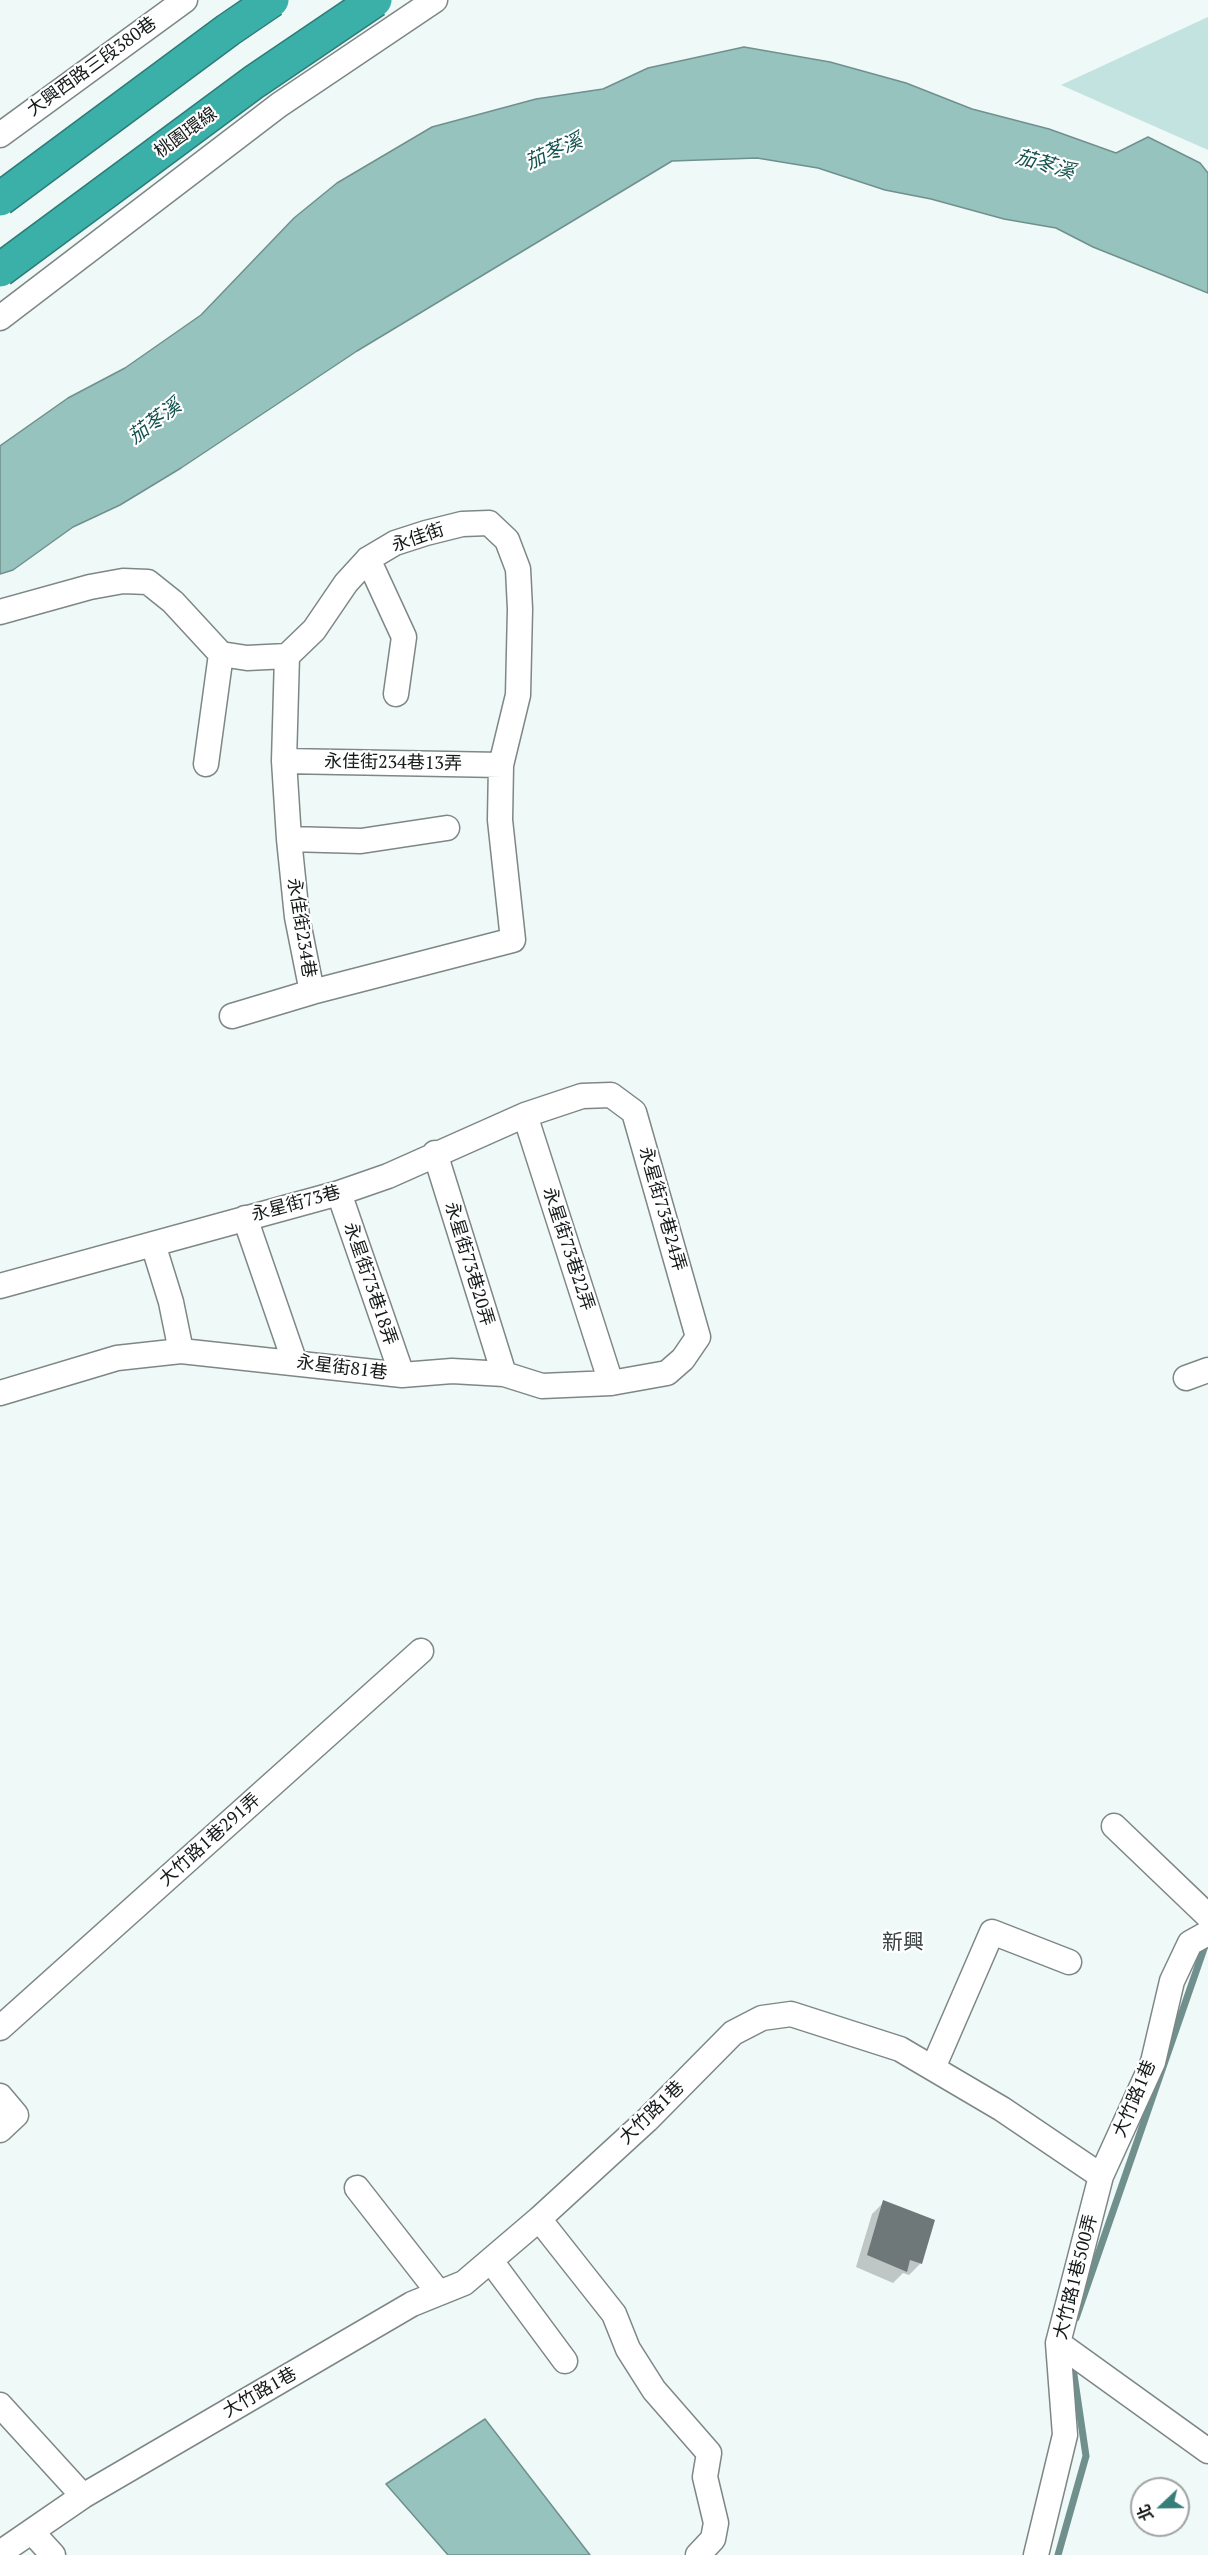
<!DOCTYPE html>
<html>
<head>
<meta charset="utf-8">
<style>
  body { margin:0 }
  #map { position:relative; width:1208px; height:2555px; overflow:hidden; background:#eef9f8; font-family:"PT Serif","Noto Sans TC",serif }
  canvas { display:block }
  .north { position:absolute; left:1130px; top:2477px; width:60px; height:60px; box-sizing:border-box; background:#fff; border:2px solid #a1a3a3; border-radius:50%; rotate:248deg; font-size:16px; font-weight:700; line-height:24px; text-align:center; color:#151919 }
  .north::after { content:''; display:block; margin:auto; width:21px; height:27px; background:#367e79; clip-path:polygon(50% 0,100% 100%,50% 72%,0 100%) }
</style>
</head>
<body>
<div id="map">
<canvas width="1208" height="2555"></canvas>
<div class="north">北</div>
</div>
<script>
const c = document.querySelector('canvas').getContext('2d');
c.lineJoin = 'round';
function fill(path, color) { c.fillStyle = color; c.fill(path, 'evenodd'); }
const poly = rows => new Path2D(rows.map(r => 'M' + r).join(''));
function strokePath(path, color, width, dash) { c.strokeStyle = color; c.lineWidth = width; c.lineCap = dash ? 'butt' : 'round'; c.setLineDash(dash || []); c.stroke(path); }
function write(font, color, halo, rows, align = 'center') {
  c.font = font + ' "PT Serif","Noto Sans TC",serif'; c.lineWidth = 4.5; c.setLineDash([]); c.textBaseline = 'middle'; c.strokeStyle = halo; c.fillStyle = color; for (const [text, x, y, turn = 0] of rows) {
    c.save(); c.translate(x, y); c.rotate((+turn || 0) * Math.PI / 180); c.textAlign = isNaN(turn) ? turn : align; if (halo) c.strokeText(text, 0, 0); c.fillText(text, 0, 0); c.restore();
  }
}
fill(poly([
  [1208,17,1208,150,1061,85]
]), '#c2e3e0');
const water = poly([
  [744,47,830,62,906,83,972,109,1049,129,1116,153,1148,137,1200,163,1208,173,1208,293,1093,247,1056,228,1004,219,931,199,885,190,818,168,757,158,672,161,357,351,181,468,120,505,73,527,13,570,0,574,0,446,68,398,125,368,201,315,294,218,337,183,432,127,536,99,603,89,648,68,744,47],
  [485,2419,590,2555,448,2555,386,2484,485,2419]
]);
fill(water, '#97c3bf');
strokePath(water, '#70908d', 1.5);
fill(poly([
  [884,2202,933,2220,920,2264,909,2275,903,2273,893,2283,856,2267,872,2214]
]), '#0003');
strokePath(poly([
  [1076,2318,1207,1940],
  [1058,2555,1086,2456,1072,2361]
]), '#70908d', 7);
fill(poly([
  [883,2200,935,2220,922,2264,910,2260,907,2272,867,2255]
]), '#6f7878');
const minor = poly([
  [0,135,185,0],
  [0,318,279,105,435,0],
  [368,559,404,637,396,694],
  [0,612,90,587,123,581,148,582,173,602,221,654,247,658,287,656,314,630,346,583,368,559,395,543,426,533,462,524,489,523,507,540,518,569,520,609,518,695,501,765,500,820,513,940,312,992,297,917,289,839,284,761,287,656],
  [284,761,501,765],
  [206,764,221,654],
  [289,839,361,841,447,828],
  [232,1016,312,992],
  [525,1115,611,1383],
  [435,1153,504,1374],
  [339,1193,402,1375],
  [245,1218,295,1363],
  [153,1244,171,1302,181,1351],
  [0,1286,339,1193,388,1176,525,1115,582,1096,611,1095,634,1112,698,1337,683,1359,667,1373,611,1383,542,1386,504,1374,452,1371,402,1375,181,1351,117,1358,0,1393],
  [1186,1378,1208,1370],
  [1114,1826,1208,1916],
  [0,2028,421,1651],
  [933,2068,992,1932,1069,1962],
  [0,2096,16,2115,0,2130],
  [357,2188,439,2293],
  [539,2219,614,2314,628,2349,654,2390,709,2453,705,2477,716,2523,713,2539,698,2555],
  [491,2261,565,2361],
  [1058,2343,1208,2451],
  [0,2405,83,2496],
  [32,2532,53,2555],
  [0,2553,83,2496,412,2304,464,2283,539,2219,647,2120,733,2033,762,2018,791,2014,900,2049,1002,2109,1101,2176],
  [1036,2555,1065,2435,1058,2343,1101,2176,1153,2062,1172,1981,1190,1943,1208,1933]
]);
strokePath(minor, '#7e8786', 27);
strokePath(minor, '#fff', 24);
const highwayBridge = poly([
  [0,199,228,30,272,0],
  [0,270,254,82,375,0]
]);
strokePath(highwayBridge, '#2e7b77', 36, []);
strokePath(highwayBridge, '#3bb0a9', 33);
write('18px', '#151919', '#fff', [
  ["大興西路三段380巷",92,67,-36],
  ["桃園環線",186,133,-36],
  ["永佳街",418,538,-19],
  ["永佳街234巷13弄",393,763,1],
  ["永佳街234巷",301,928,81],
  ["永星街73巷",296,1204,-15],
  ["永星街73巷24弄",662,1209,74],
  ["永星街73巷22弄",568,1249,72],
  ["永星街73巷20弄",469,1264,73],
  ["永星街73巷18弄",370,1284,71],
  ["永星街81巷",342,1368,7],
  ["大竹路1巷291弄",210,1840,-42],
  ["大竹路1巷",1135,2099,-67],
  ["大竹路1巷",652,2113,-44],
  ["大竹路1巷500弄",1076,2277,-76],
  ["大竹路1巷",260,2393,-30]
]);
write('italic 20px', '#13524f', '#fff', [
  ["茄苳溪",554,152,-24],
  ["茄苳溪",1045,165,16],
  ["茄苳溪",155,422,-37]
]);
write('21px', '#394141', '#fff', [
  ["新興",903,1943]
]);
</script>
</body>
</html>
